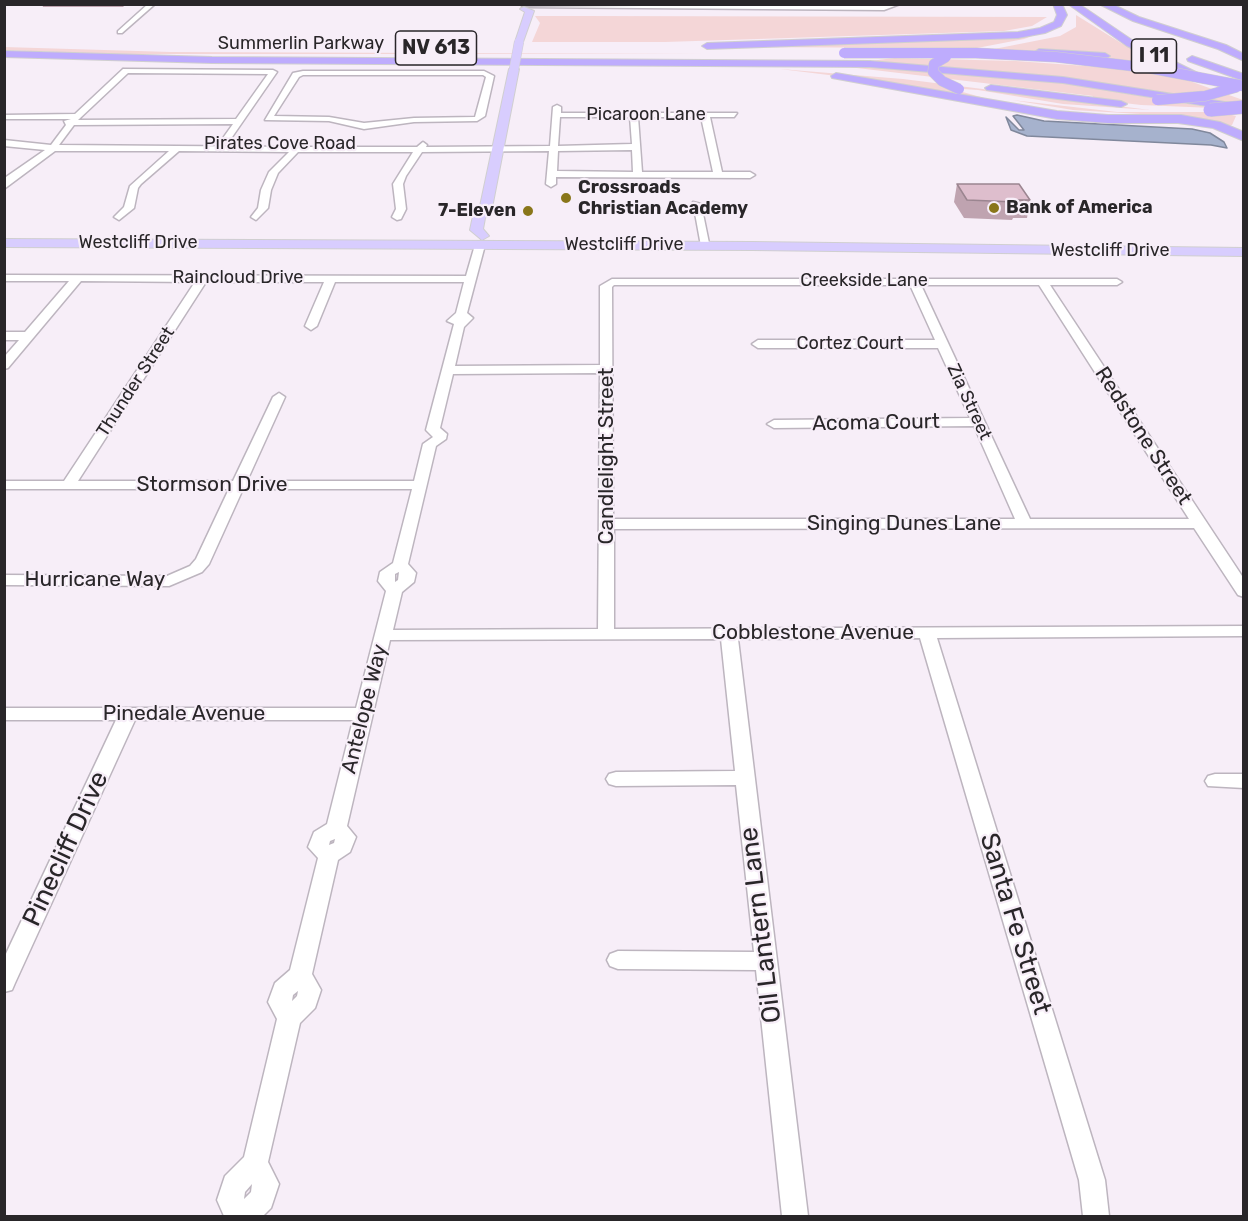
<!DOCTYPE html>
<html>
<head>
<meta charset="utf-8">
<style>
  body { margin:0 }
  #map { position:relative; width:1248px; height:1221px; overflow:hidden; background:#f7eef8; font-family:Rubik,sans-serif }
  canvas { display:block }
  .frame { position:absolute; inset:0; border:6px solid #292629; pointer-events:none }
</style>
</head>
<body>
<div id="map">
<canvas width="1248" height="1221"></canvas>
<div class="frame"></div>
</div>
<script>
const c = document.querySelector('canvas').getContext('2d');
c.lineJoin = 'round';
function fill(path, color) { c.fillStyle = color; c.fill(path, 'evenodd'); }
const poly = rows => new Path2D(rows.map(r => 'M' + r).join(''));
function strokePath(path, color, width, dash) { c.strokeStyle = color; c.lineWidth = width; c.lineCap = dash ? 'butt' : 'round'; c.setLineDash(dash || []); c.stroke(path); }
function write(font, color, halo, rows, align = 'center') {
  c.font = font + ' Rubik,sans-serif'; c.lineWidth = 4.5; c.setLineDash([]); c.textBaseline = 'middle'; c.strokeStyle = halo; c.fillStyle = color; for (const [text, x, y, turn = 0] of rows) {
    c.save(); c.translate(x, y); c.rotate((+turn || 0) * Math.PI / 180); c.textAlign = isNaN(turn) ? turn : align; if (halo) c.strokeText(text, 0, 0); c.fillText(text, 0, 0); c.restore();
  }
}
fill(poly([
  [1076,15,1121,43,1178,72,1184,79,1243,100,1243,108,1157,91,1056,77,862,62,894,58,1016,61,1114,68,1108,58,984,51,1060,36,1076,27],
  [535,16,583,16,1047,17,1032,26,1004,31,665,42,532,42,540,23],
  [1060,26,1024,39,977,48,705,47,1014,37],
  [4,47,171,52,706,54,109,54,5,50],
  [840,66,868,66,1038,79,1213,108,1141,105,1091,99,1093,96],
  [780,69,903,79,1150,110,1063,104,978,90,948,88,1010,105,1107,117,1069,115,1040,111,893,83],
  [1012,100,1117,112,1220,112,1236,116,1232,125,1228,126,1174,116,1073,110]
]), '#f4d6d7');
const water = poly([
  [1017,115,1044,121,1192,129,1210,133,1224,142,1227,148,1211,145,1027,136,1011,130,1006,117,1019,130,1024,130,1013,116,1017,115]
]);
fill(water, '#a6b2cd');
strokePath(water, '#80889c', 1.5);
const minor = poly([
  [148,4,155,4,122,33,118,33,118,31,148,4],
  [889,4,900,4,884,10,522,7,889,4],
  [123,69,273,70,277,72,230,140,223,138,233,124,74,125,59,145,294,147,300,142,303,147,417,147,423,142,427,145,426,147,550,146,553,107,557,105,561,107,561,113,737,113,734,117,710,117,722,172,750,172,755,175,750,178,556,177,556,184,551,187,546,184,549,151,422,152,406,176,403,184,406,209,401,219,397,220,392,217,396,209,393,184,413,152,298,152,278,173,271,190,268,208,256,220,251,217,258,208,261,190,269,172,289,152,179,151,141,184,138,188,134,208,119,220,114,217,124,207,130,186,169,151,55,151,4,189,6,177,45,150,4,146,4,140,51,145,66,125,64,121,71,119,4,119,4,115,75,114,123,69],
  [128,73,268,74,236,119,78,120,128,73],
  [560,117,630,117,632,144,558,146,560,117],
  [638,117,701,117,713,172,642,172,638,117],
  [632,150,633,172,557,171,558,151,632,150],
  [303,71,484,71,494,76,485,116,477,121,414,122,364,129,329,121,265,120,293,73,303,71],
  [303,75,483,75,486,77,475,117,414,118,364,123,329,117,274,116,299,77,303,75],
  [693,202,701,204,710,248,701,246,693,202],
  [480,242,485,245,467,313,473,318,464,327,455,366,600,365,600,286,612,279,1117,279,1122,282,1117,285,1050,285,1244,579,1244,597,1238,595,1194,528,614,529,614,629,1244,626,1244,636,937,638,1105,1180,1109,1216,1083,1216,1079,1180,920,638,738,639,808,1216,782,1216,756,970,618,969,610,966,607,960,610,954,618,951,754,952,736,785,616,786,609,784,606,779,609,774,616,772,735,771,721,639,390,640,347,826,356,837,350,852,338,860,312,974,321,990,315,1008,300,1023,268,1162,279,1184,271,1208,263,1216,224,1216,217,1200,225,1176,244,1157,277,1019,268,1002,275,983,290,970,318,858,308,847,314,832,327,824,353,720,135,720,15,983,12,990,4,992,4,958,116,720,4,720,4,708,356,708,386,591,378,581,380,572,393,563,412,489,243,489,209,564,202,572,169,586,4,585,4,575,167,576,190,566,196,559,229,489,4,489,4,481,64,481,195,282,81,281,8,368,4,369,4,357,19,340,4,340,4,332,25,332,69,281,4,281,4,275,466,276,475,245,480,242],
  [206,282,324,282,305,326,311,330,317,326,335,282,464,282,456,313,447,321,454,324,426,430,433,437,423,444,414,481,247,481,285,397,279,393,273,397,233,481,78,481,206,282],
  [614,285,910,285,935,340,758,340,752,344,758,348,938,348,970,418,774,420,767,424,774,428,974,426,1015,519,613,519,612,287,614,285],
  [921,285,1039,285,1189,519,1030,519,921,285],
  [600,373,598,629,393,630,402,592,414,582,416,573,408,564,436,446,446,439,447,434,440,428,453,374,600,373],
  [399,572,398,580,395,582,395,574,399,572],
  [335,839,334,843,329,845,330,841,335,839],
  [298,991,297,996,292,1001,293,995,298,991],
  [252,1184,251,1192,244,1199,245,1192,252,1184],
  [1215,774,1244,774,1244,788,1208,786,1205,781,1208,776,1215,774]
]);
const major = poly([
  [524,7,534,11,523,42,519,45,515,42,525,12,520,9,524,7],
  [514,66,519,69,491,213,485,218,483,229,489,236,482,240,470,230,473,216,479,211,509,69,514,66],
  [4,239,752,242,1244,248,1244,256,752,250,4,247,4,239]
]);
const highway = poly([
  [1053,4,1062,4,1067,15,1061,26,1045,33,1018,38,707,49,702,46,707,43,1018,32,1040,28,1054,22,1057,15,1053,4],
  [1068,4,1079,4,1135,42,1214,81,1204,83,1127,46,1068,4],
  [1099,4,1112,4,1139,17,1226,45,1244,54,1244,61,1218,49,1133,21,1099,4],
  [1039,49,1105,53,1110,56,1105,59,1035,54,1034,52,1039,49],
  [4,51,212,57,870,61,1063,77,1244,105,1244,112,1063,83,870,67,212,63,4,57,4,51],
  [1192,56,1244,74,1244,81,1188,61,1187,59,1192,56],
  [836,73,1057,111,1108,115,1181,115,1220,122,1244,132,1244,141,1213,128,1178,123,1108,123,1057,119,832,78,831,76,836,73],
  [991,85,1121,101,1127,104,1121,107,987,90,985,88,991,85]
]);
strokePath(minor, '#bdb5bf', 3);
strokePath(major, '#d0cfd0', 2);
strokePath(highway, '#d0cfd0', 2);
fill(minor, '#fff');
fill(major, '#d8cdfe');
fill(highway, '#beacfd');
const majorBridge = poly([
  [514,69,519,42]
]);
const highwayBridgeFar1 = poly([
  [844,53,976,53,1056,57,1149,68,1244,86],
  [946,57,934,64,933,72,942,81,959,89],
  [1157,100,1205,96,1237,87]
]);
const highwayBridge = poly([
  [1210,110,1244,107]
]);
strokePath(majorBridge, '#d0cfd0', 10, []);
strokePath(highwayBridgeFar1, '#d0cfd0', 11, []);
strokePath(highwayBridge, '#d0cfd0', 14, []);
strokePath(majorBridge, '#d8cdfe', 9);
strokePath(highwayBridgeFar1, '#beacfd', 10);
strokePath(highwayBridge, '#beacfd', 13);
fill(poly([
  [42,4,126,4,123,7,43,7],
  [957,184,1030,200,1027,218,1013,218,1012,220,964,218,954,202]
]), '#bfa3b0');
const building = poly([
  [957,184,1019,184,1030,200,1014,200,1016,202,967,200,957,184]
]);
fill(building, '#debecd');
strokePath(building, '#9b8590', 1.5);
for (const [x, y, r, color] of [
  [566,198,6,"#89761a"],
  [994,208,6,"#89761a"],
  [528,211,6,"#89761a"]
]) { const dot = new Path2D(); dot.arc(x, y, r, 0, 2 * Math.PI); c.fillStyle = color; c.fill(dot); strokePath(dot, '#f7eef8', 2); }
write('18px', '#292629', '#f7eef8', [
  ["Summerlin Parkway",301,44],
  ["Picaroon Lane",646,115],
  ["Pirates Cove Road",280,144],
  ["Westcliff Drive",138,243],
  ["Westcliff Drive",624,245],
  ["Westcliff Drive",1110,251],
  ["Raincloud Drive",238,278],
  ["Creekside Lane",864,281],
  ["Cortez Court",850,344],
  ["Thunder Street",136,382,-57],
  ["Zia Street",969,402,65]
]);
write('bold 18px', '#292629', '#f7eef8', [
  ["Crossroads",578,188],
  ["Christian Academy",578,209],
  ["Bank of America",1006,208],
  ["7-Eleven",516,211,"right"]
], 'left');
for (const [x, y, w] of [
  [436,48,81],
  [1154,56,45]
]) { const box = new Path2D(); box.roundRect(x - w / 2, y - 17, w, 34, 4.5); c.fillStyle = '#f7eef8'; c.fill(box); strokePath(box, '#292629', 1.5); }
write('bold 20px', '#292629', null, [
  ["NV 613",436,48],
  ["I 11",1154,56]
]);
write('21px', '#292629', '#f7eef8', [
  ["Acoma Court",876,423,-1],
  ["Redstone Street",1143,436,57],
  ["Candlelight Street",607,456,-90],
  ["Stormson Drive",212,485],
  ["Singing Dunes Lane",904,524],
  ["Hurricane Way",95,580],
  ["Cobblestone Avenue",813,633],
  ["Antelope Way",365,709,-76],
  ["Pinedale Avenue",184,714]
]);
write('26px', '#292629', '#f7eef8', [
  ["Pinecliff Drive",66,849,-65],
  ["Santa Fe Street",1015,924,73],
  ["Oil Lantern Lane",761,925,-97]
]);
</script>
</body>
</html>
